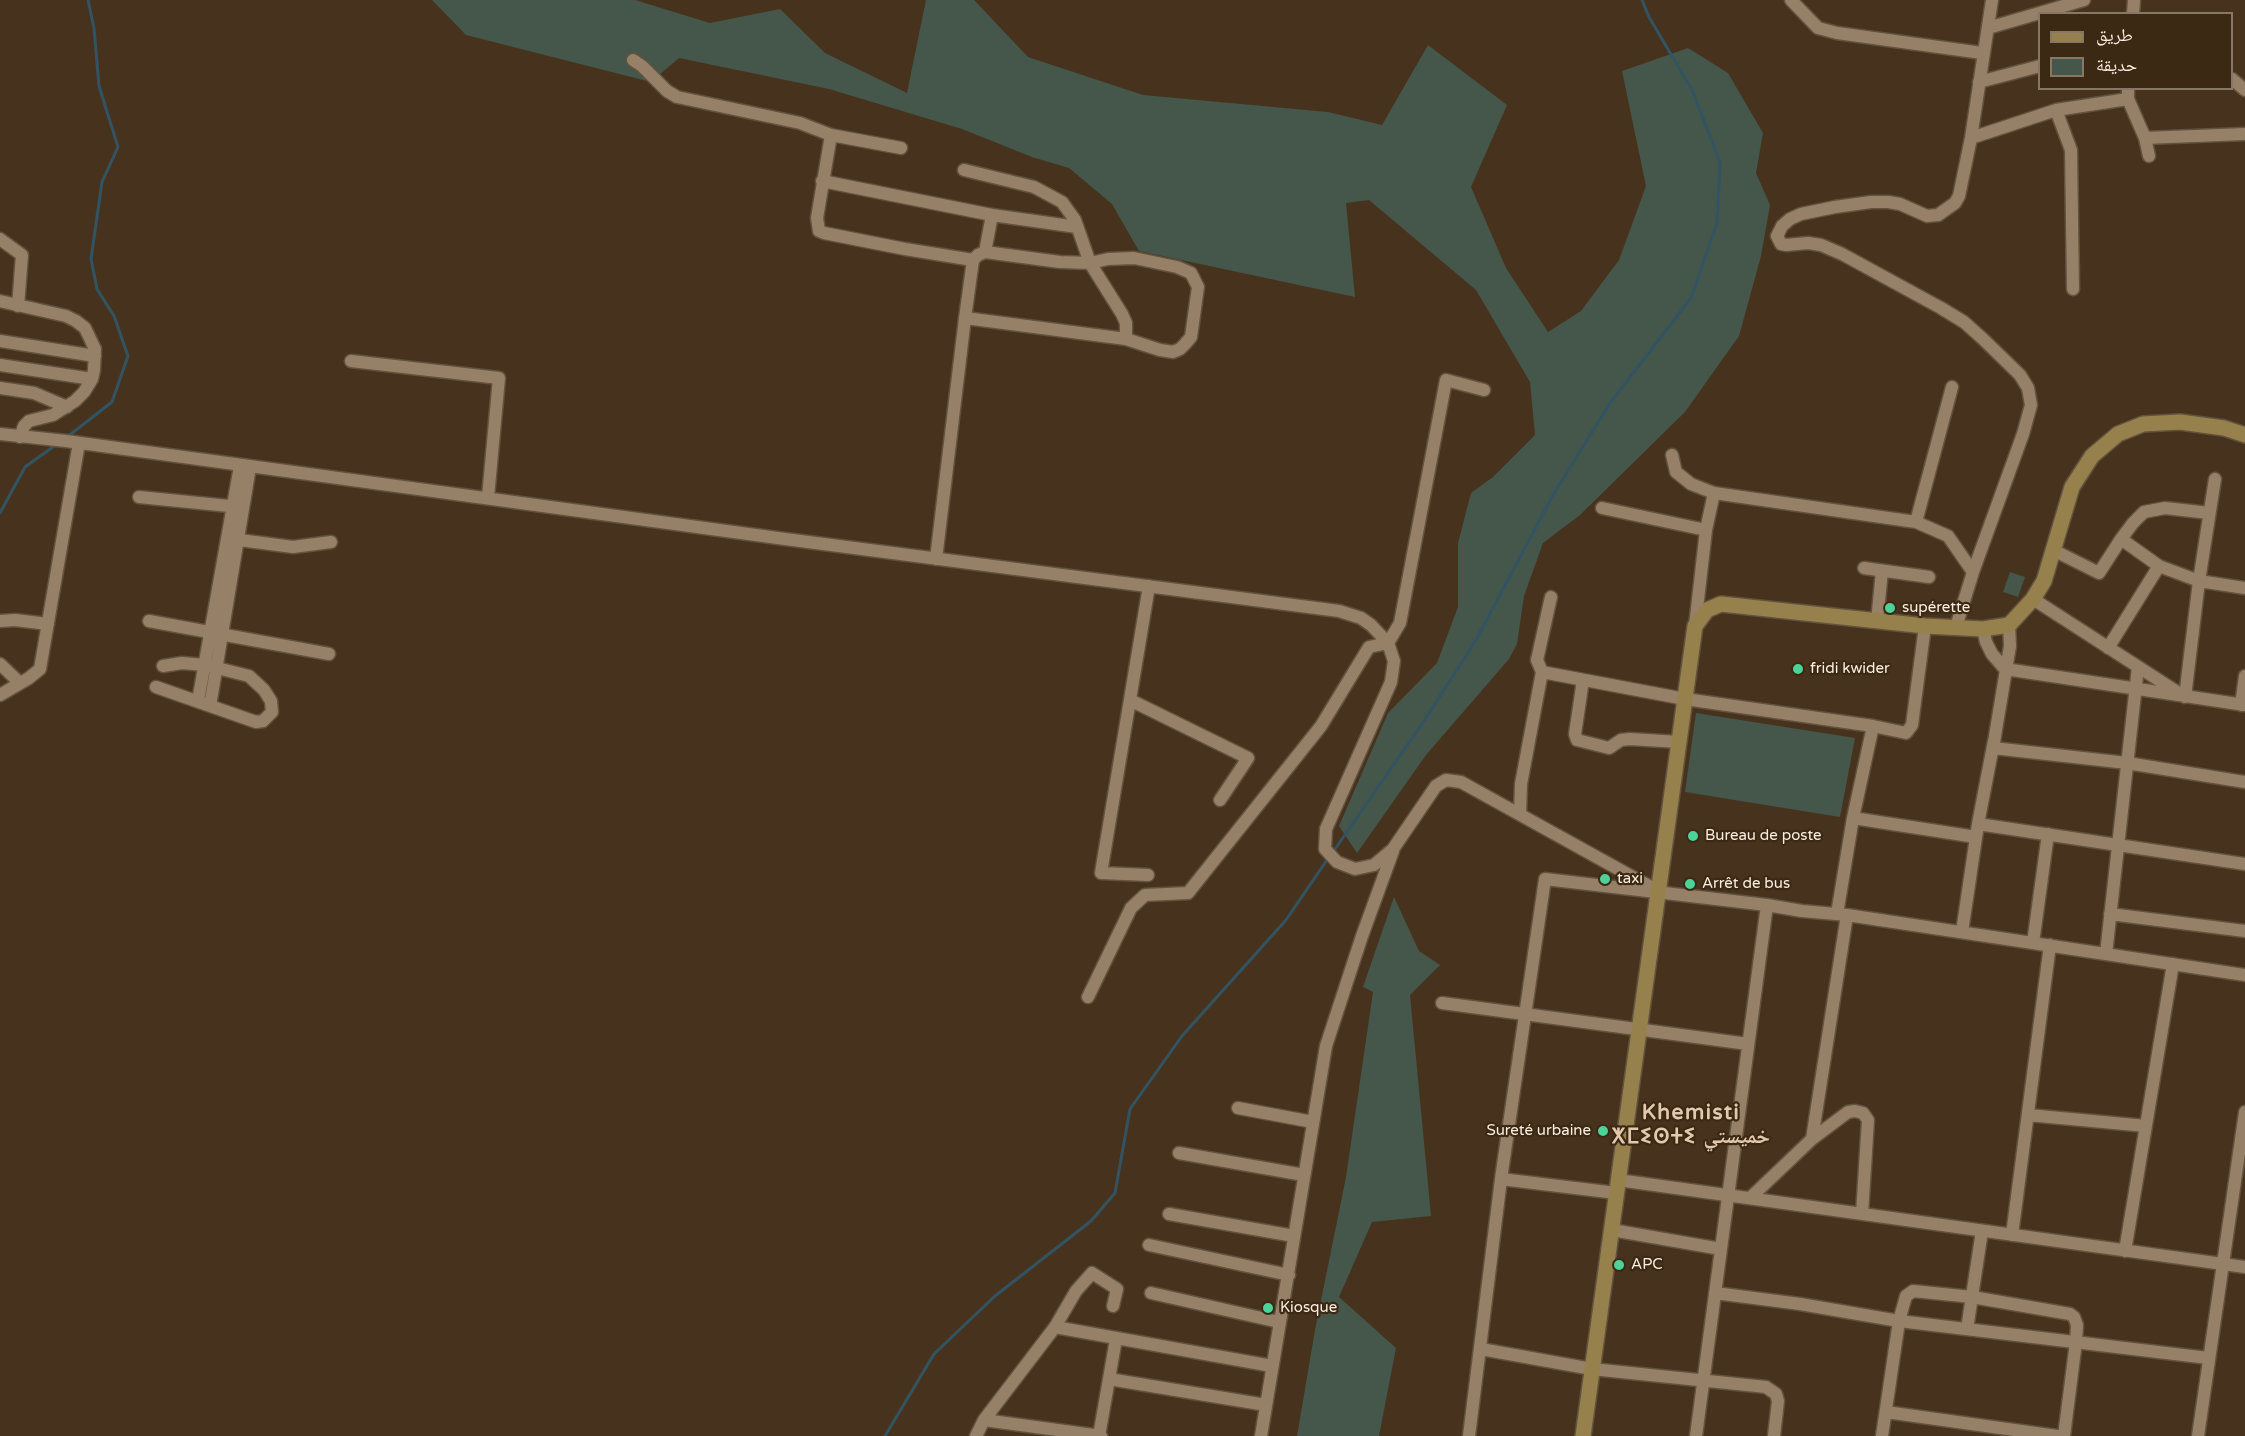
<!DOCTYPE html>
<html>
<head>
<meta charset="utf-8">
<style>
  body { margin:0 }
  #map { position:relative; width:2245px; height:1436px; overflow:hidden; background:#47331d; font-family:"Varela Round","Noto Naskh Arabic",sans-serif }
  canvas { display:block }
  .legend { position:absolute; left:2038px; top:12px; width:195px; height:78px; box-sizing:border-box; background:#3c2913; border:2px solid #887765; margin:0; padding:8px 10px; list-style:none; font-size:18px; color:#faede0 }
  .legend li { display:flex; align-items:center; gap:12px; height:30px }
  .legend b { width:30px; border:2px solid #887765 }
</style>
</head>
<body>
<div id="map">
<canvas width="2245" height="1436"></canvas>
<ul class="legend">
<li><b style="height:8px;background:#96804c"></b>طريق</li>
<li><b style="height:16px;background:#45564b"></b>حديقة</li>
</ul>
</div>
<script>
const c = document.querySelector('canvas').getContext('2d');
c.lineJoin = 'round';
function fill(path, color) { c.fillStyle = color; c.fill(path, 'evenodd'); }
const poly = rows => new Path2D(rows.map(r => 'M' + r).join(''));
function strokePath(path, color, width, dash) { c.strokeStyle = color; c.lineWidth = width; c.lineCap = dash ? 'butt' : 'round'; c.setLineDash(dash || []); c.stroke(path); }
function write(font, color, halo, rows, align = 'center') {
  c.font = font + ' "Varela Round","Noto Naskh Arabic","Noto Sans Tifinagh",sans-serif'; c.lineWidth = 4.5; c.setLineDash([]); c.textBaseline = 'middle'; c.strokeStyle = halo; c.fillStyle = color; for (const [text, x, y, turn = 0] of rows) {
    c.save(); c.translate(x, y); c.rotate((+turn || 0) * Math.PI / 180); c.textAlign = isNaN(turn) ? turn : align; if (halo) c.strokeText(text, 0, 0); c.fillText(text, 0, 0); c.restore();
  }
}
fill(poly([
  [432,0,635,0,710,23,780,9,825,53,907,93,926,0,974,0,1028,57,1143,95,1328,112,1382,125,1428,45,1507,105,1471,187,1506,268,1548,332,1581,311,1619,260,1646,186,1622,71,1688,48,1728,73,1763,133,1756,173,1770,205,1761,256,1739,336,1685,412,1580,515,1543,543,1524,596,1517,644,1509,659,1426,755,1357,853,1339,826,1388,713,1437,663,1458,607,1458,543,1471,493,1493,477,1535,435,1530,382,1476,290,1369,200,1346,203,1355,297,1139,251,1112,204,1069,168,1032,157,962,129,829,89,679,58,651,82,466,35],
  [2010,572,2025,577,2018,597,2003,592],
  [1696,713,1855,738,1840,817,1685,792],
  [1394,897,1419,951,1440,965,1410,995,1431,1216,1372,1222,1339,1297,1396,1348,1379,1436,1297,1436,1315,1330,1346,1177,1373,992,1363,987]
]), '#45564b');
strokePath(poly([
  [67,437,112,402,128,356,114,316,97,289,91,259,102,182,118,147,99,86,94,28,88,0],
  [0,513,25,467,57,444],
  [1333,852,1424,721,1476,640,1553,495,1610,403,1691,298,1717,223,1720,162,1692,90,1649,17,1642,0],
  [885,1436,934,1354,995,1296,1091,1221,1115,1193,1130,1109,1182,1036,1286,920,1329,857]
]), '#325462', 3);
const minor = poly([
  [1791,0,1818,28,1837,33,1982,53],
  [2133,14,2134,0],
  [1988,28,2084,0],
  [633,60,642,66,667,91,677,97,800,123,831,135,817,218,819,231,824,233,905,249,973,260],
  [2232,79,2245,90],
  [1979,82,2040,66],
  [2128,88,2128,99,2145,138,2149,156],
  [2056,110,2071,150,2073,289],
  [831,135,901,148],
  [1971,138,2056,110,2128,99],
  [2145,138,2245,134],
  [822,181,992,215],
  [0,239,22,255,18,306],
  [985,252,992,215,1077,227],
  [0,301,66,316,76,321,85,328,95,349,94,370,92,379,84,392,75,401,53,415,29,421,24,426,20,437],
  [965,318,973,260,978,255,985,252,1060,262,1090,263,1108,259,1134,258,1177,267,1191,273,1198,287,1191,337,1185,344,1180,349,1173,352,1160,350,1126,339],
  [0,341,95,356],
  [351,361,499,378,488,497],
  [0,365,92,379],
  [1952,387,1916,522,1948,536,1973,572],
  [0,388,34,393,67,407],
  [0,434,66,441,785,539,1339,611,1361,618,1371,625,1388,643,1394,661,1391,682,1326,829,1325,849,1337,862,1355,869,1374,865,1393,849,1436,786,1446,780,1461,782,1658,891],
  [1672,455,1676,472,1691,484,1714,493,1916,522],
  [139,497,239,507],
  [1602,508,1706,530],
  [232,539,293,547,331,542],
  [2121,539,2133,523,2144,512,2165,508,2209,513],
  [2053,550,2099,573,2121,539,2159,566,2108,648],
  [936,559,965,318,1126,339,1126,323,1122,314,1090,263,1075,220,1062,202,1034,187,964,170],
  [2159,566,2199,581,2245,588],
  [1864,568,1929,577],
  [2033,599,2185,697,2199,581,2215,479],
  [0,621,15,620,48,624],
  [149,621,329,654],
  [1877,621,1882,571],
  [2009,625,2010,646,1993,748,2127,763,2245,782],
  [1695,626,1706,530,1714,493],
  [1956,627,1973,572,2023,434,2031,405,2028,388,2020,375,1983,339,1964,322,1941,308,1842,254,1821,245,1808,243,1786,245,1781,244,1777,236,1782,226,1790,219,1801,214,1835,207,1871,202,1888,202,1900,204,1927,216,1938,215,1955,203,1959,196,1971,138,1992,0],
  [1983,629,1986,642,1992,654,2005,669,2245,705],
  [0,664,20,683],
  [1542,672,1537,660,1551,597],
  [1583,680,1575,734,1577,740,1609,748,1621,740,1630,739,1679,742],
  [156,687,256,722,263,721,272,712,271,701,264,690,249,676,205,665,182,663,163,666],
  [0,695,29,678,40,669,79,443],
  [1130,700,1248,758,1220,800],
  [198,701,240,466],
  [2241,705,2245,676],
  [210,706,250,467],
  [1520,814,1521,784,1542,672,1685,699,1873,726],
  [1853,818,1976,837],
  [1978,824,2245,864],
  [1148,875,1101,873,1149,586],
  [1767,905,1802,911,1847,915,2245,975],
  [1837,914,1853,818,1873,726,1906,733,1912,725,1925,626],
  [2110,914,2245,931],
  [1962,932,1978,824,1994,741],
  [2033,943,2048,834],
  [2106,954,2138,667],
  [1088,997,1131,908,1145,895,1188,893,1321,726,1369,647,1388,643,1400,623,1446,380,1484,390],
  [1442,1003,1748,1044],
  [1238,1108,1313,1122],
  [2028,1115,2146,1126],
  [1812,1139,1847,915],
  [1179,1153,1304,1175],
  [1501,1179,1616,1193],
  [1618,1180,2245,1267],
  [1750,1198,1812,1139,1848,1112,1855,1111,1863,1113,1868,1120,1862,1214],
  [1169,1214,1294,1236],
  [1612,1230,1721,1249],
  [2012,1235,2050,945],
  [1149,1245,1289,1275],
  [2125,1251,2173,964],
  [1151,1293,1279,1322],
  [1715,1293,1800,1304,1899,1321,2208,1358],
  [1055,1327,1272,1366],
  [1967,1329,1982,1231],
  [1481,1349,1592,1369,1766,1387,1776,1394,1778,1401,1774,1436],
  [1109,1379,1266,1405],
  [1886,1412,2057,1436],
  [984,1420,1101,1436],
  [976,1436,984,1420,1055,1327,1076,1291,1092,1273,1117,1289,1113,1306],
  [1099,1436,1116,1339],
  [1261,1436,1326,1046,1362,936,1393,851],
  [1469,1436,1501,1179,1545,879,1767,905,1696,1436],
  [1882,1436,1899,1321,1906,1296,1913,1291,1972,1297,2070,1314,2074,1317,2077,1325,2076,1342,2064,1436],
  [2198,1436,2245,1112]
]);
const major = poly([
  [1583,1436,1695,626,1707,610,1721,604,1925,626,1983,629,2009,625,2033,599,2044,581,2072,487,2092,456,2118,434,2143,424,2180,422,2224,428,2245,435]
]);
strokePath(minor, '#62523e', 15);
strokePath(major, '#62523e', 18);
strokePath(minor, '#978068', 12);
strokePath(major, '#96804c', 15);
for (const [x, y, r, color] of [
  [1890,608,6,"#4cd39a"],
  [1798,669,6,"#4cd39a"],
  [1693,836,6,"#4cd39a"],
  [1605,879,6,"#4cd39a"],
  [1690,884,6,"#4cd39a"],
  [1603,1131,6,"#4cd39a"],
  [1619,1265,6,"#4cd39a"],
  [1268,1308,6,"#4cd39a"]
]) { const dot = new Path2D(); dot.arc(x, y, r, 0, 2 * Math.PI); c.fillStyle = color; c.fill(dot); strokePath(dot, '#3c2913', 2); }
write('15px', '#faede0', '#3c2913', [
  ["supérette",1902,608],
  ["fridi kwider",1810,669],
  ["Bureau de poste",1705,836],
  ["taxi",1617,879],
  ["Arrêt de bus",1702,884],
  ["Sureté urbaine",1591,1131,"right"],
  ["APC",1631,1265],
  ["Kiosque",1280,1308]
], 'left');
c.letterSpacing = '1.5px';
write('bold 21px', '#e1c8ae', '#3c2913', [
  ["Khemisti",1691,1113],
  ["ⵅⵎⵉⵙⵜⵉ خميستي",1691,1137]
]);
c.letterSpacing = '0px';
</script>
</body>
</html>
